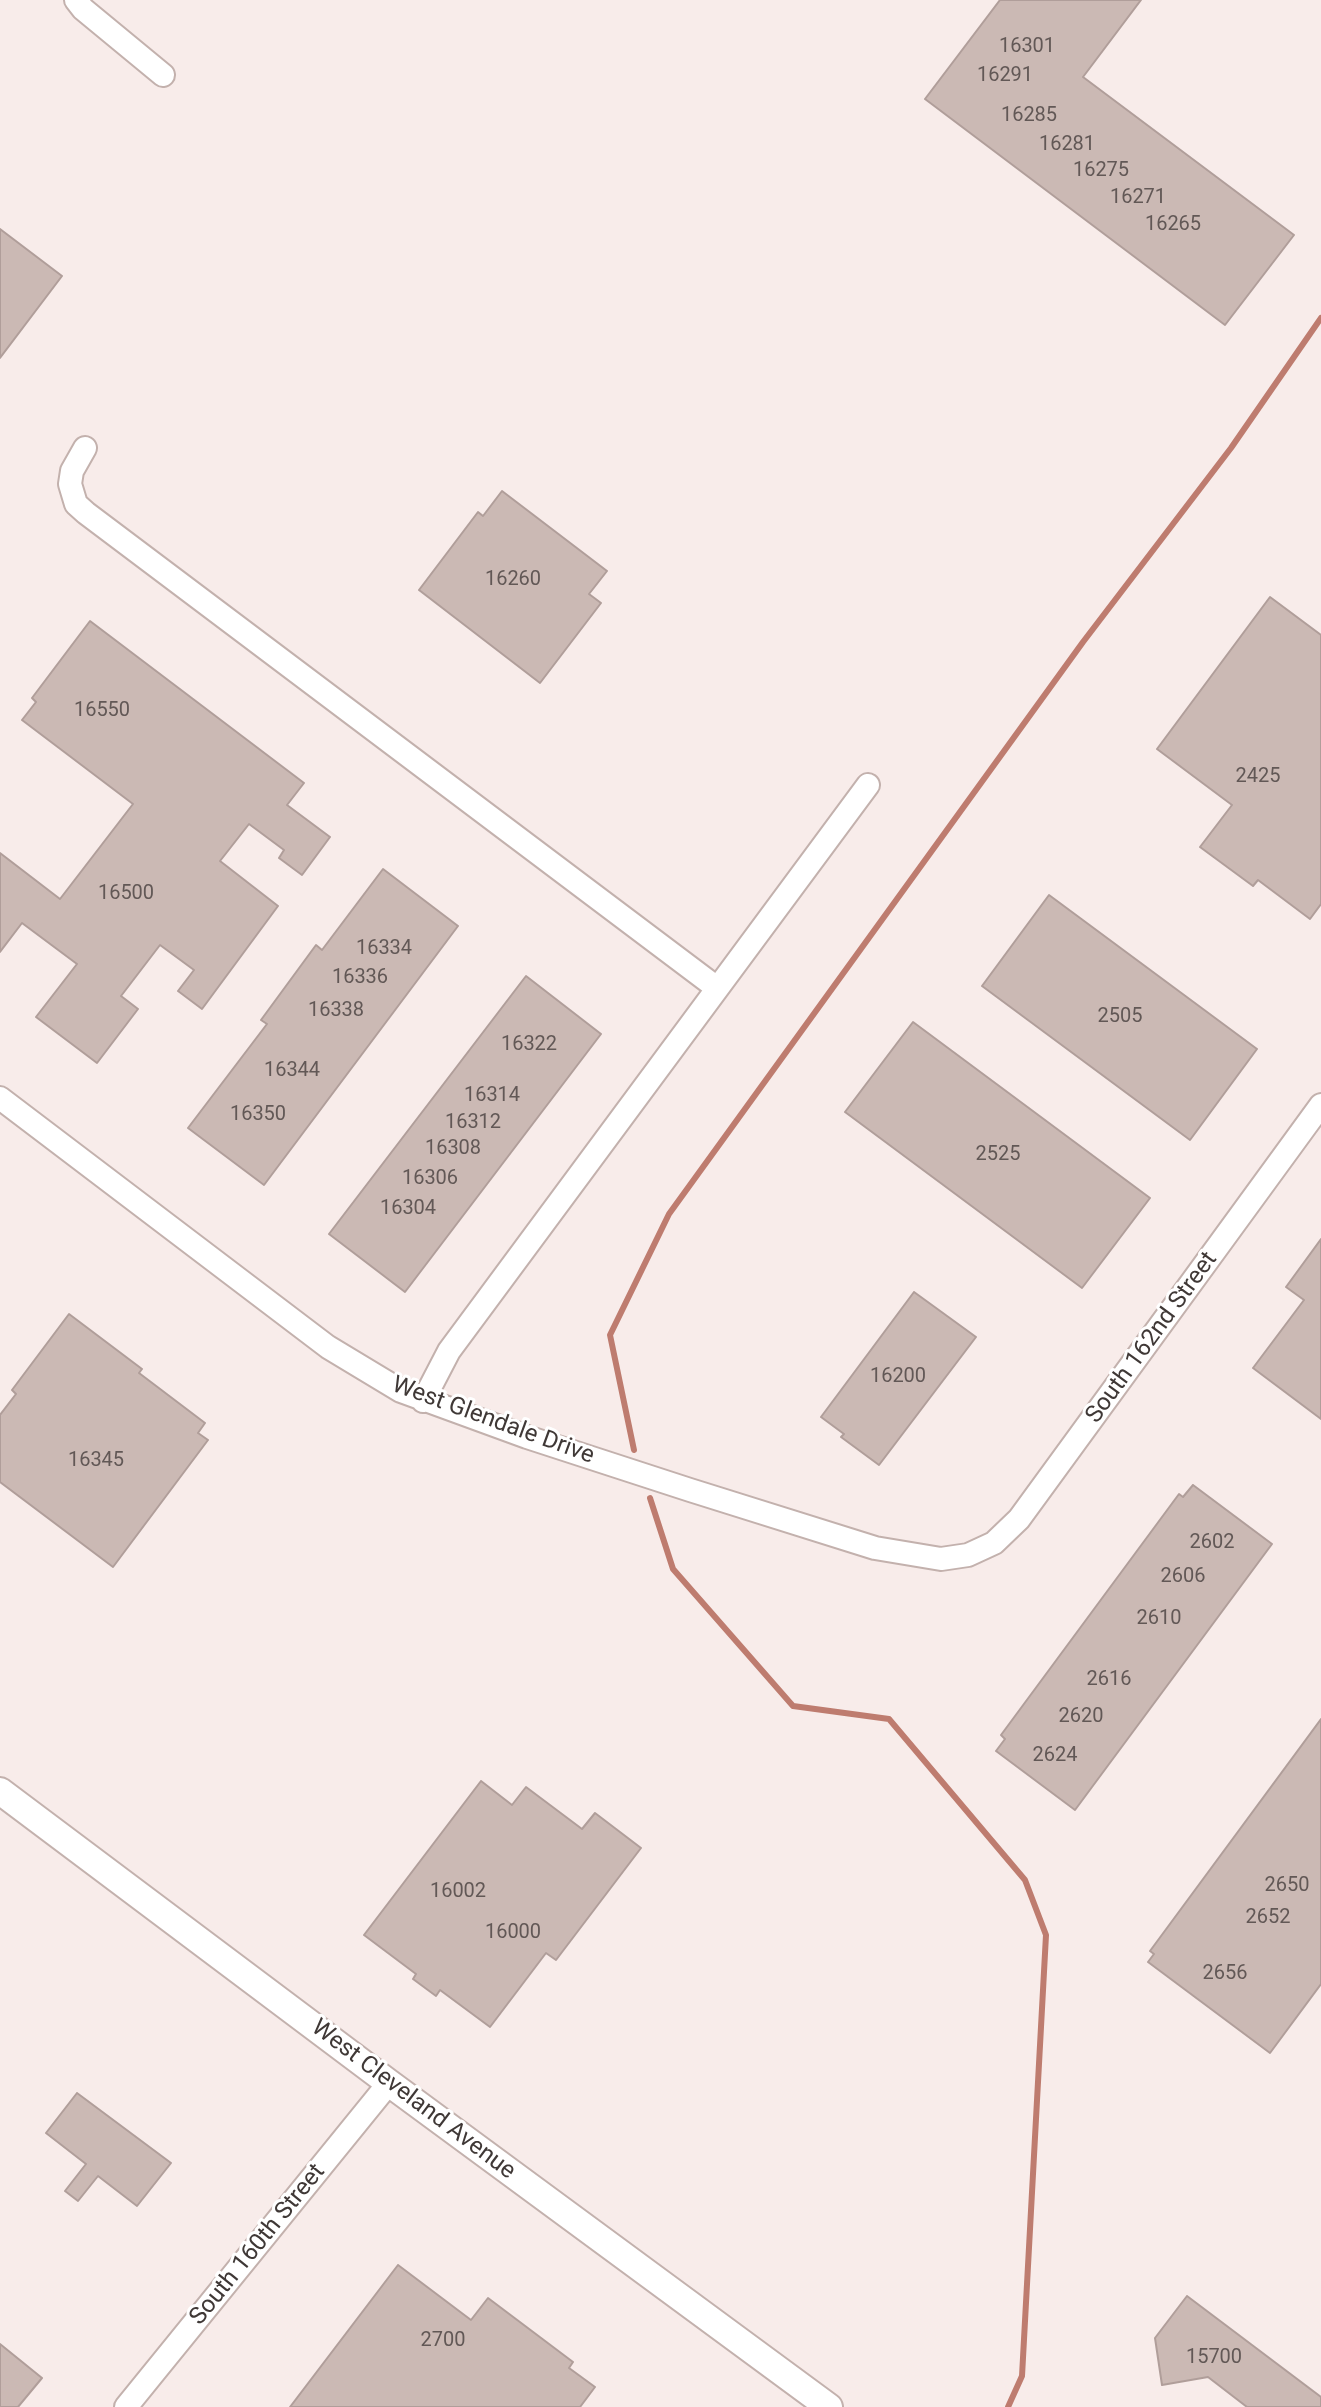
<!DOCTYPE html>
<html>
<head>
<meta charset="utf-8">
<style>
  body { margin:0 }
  canvas { display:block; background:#fffbfa }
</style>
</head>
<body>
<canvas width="1321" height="2407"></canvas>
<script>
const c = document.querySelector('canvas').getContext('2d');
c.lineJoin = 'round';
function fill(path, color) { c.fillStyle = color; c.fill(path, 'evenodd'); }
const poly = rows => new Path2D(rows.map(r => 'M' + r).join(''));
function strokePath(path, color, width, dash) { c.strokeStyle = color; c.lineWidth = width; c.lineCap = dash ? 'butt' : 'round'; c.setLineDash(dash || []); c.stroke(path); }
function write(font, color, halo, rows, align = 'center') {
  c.font = font + ' Roboto,sans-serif'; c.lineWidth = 6; c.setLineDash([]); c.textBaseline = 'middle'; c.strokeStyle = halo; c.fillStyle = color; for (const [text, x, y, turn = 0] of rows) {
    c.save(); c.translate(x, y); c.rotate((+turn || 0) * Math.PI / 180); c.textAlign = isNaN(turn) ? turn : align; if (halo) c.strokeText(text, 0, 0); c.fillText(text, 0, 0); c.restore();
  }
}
fill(poly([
  [0,0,1321,0,1321,2407,0,2407]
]), '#f8ecea');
strokePath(poly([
  [634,1450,610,1335,669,1214,1083,642,1231,448,1321,318],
  [650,1498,673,1569,793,1706,889,1719,1025,1880,1046,1935,1022,2376,1008,2407]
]), '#be7c6f', 6);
const building = poly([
  [1000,0,1141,0,1083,77,1294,235,1225,325,925,99,1000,0],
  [0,229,62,276,0,358,0,229],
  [502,491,607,571,589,594,601,603,540,683,419,590,478,512,483,516,502,491],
  [1270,597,1321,635,1321,904,1310,919,1258,880,1253,886,1200,847,1232,805,1157,749,1270,597],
  [90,621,304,783,287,805,330,837,302,875,279,858,284,850,249,824,220,861,278,906,202,1009,178,991,194,970,160,945,121,996,138,1009,97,1063,36,1017,77,964,22,923,0,952,0,853,60,899,133,804,22,720,36,702,32,698,90,621],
  [383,869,458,926,264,1185,188,1128,267,1024,261,1020,316,945,322,950,383,869],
  [1049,895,1257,1049,1190,1140,982,986,1049,895],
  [526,976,601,1034,405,1292,329,1234,526,976],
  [913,1022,1150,1198,1082,1288,845,1112,913,1022],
  [1321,1239,1321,1419,1253,1368,1304,1300,1286,1287,1321,1239],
  [914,1292,976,1337,879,1465,841,1437,844,1434,821,1417,914,1292],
  [69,1314,142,1369,139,1373,205,1423,198,1433,208,1440,113,1567,0,1482,0,1415,16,1394,12,1390,69,1314],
  [1193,1485,1272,1544,1075,1810,996,1751,1005,1739,1001,1735,1179,1494,1183,1497,1193,1485],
  [1321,1719,1321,1984,1270,2053,1148,1962,1154,1954,1150,1951,1321,1719],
  [481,1781,512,1805,526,1787,582,1829,595,1813,641,1848,556,1960,546,1953,490,2027,440,1990,436,1996,413,1979,416,1974,364,1935,481,1781],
  [77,2093,171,2163,137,2206,98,2176,78,2201,65,2191,86,2164,46,2133,77,2093],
  [398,2265,471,2320,488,2298,573,2362,569,2368,595,2387,580,2407,290,2407,398,2265],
  [1187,2296,1321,2397,1321,2407,1247,2407,1208,2377,1162,2385,1155,2338,1187,2296],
  [0,2344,42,2378,18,2407,0,2407,0,2344]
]);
fill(building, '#cbb9b4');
strokePath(building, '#b09e9a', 2);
const minor = poly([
  [76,0,83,9,163,75],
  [85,448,72,471,70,484,76,504,86,513,717,988],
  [0,1098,328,1347,401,1391,527,1437,690,1490,875,1548,941,1559,968,1555,994,1543,1019,1519,1321,1105],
  [423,1401,449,1351,868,785],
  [126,2407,389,2083]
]);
const major = poly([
  [0,1791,389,2083,829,2407]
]);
strokePath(minor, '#c3b1ad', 26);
strokePath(major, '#c3b1ad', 30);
strokePath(minor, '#fff', 22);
strokePath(major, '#fff', 26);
write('20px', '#625856', null, [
  ["16301",1027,47],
  ["16291",1005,76],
  ["16285",1029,116],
  ["16281",1067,145],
  ["16275",1101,171],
  ["16271",1138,198],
  ["16265",1173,225],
  ["16260",513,580],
  ["16550",102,711],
  ["2425",1258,777],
  ["16500",126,894],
  ["16334",384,949],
  ["16336",360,978],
  ["16338",336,1011],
  ["2505",1120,1017],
  ["16322",529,1045],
  ["16344",292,1071],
  ["16314",492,1096],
  ["16350",258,1115],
  ["16312",473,1123],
  ["16308",453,1149],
  ["2525",998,1155],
  ["16306",430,1179],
  ["16304",408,1209],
  ["16200",898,1377],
  ["16345",96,1461],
  ["2602",1212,1543],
  ["2606",1183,1577],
  ["2610",1159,1619],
  ["2616",1109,1680],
  ["2620",1081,1717],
  ["2624",1055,1756],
  ["2650",1287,1886],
  ["16002",458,1892],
  ["2652",1268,1918],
  ["16000",513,1933],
  ["2656",1225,1974],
  ["2700",443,2341],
  ["15700",1214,2358]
]);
write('24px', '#3f3836', '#fff', [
  ["South 162nd Street",1152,1338,-54],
  ["West Glendale Drive",493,1421,20],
  ["West Cleveland Avenue",413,2100,37],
  ["South 160th Street",258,2245,-51]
]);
</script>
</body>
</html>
